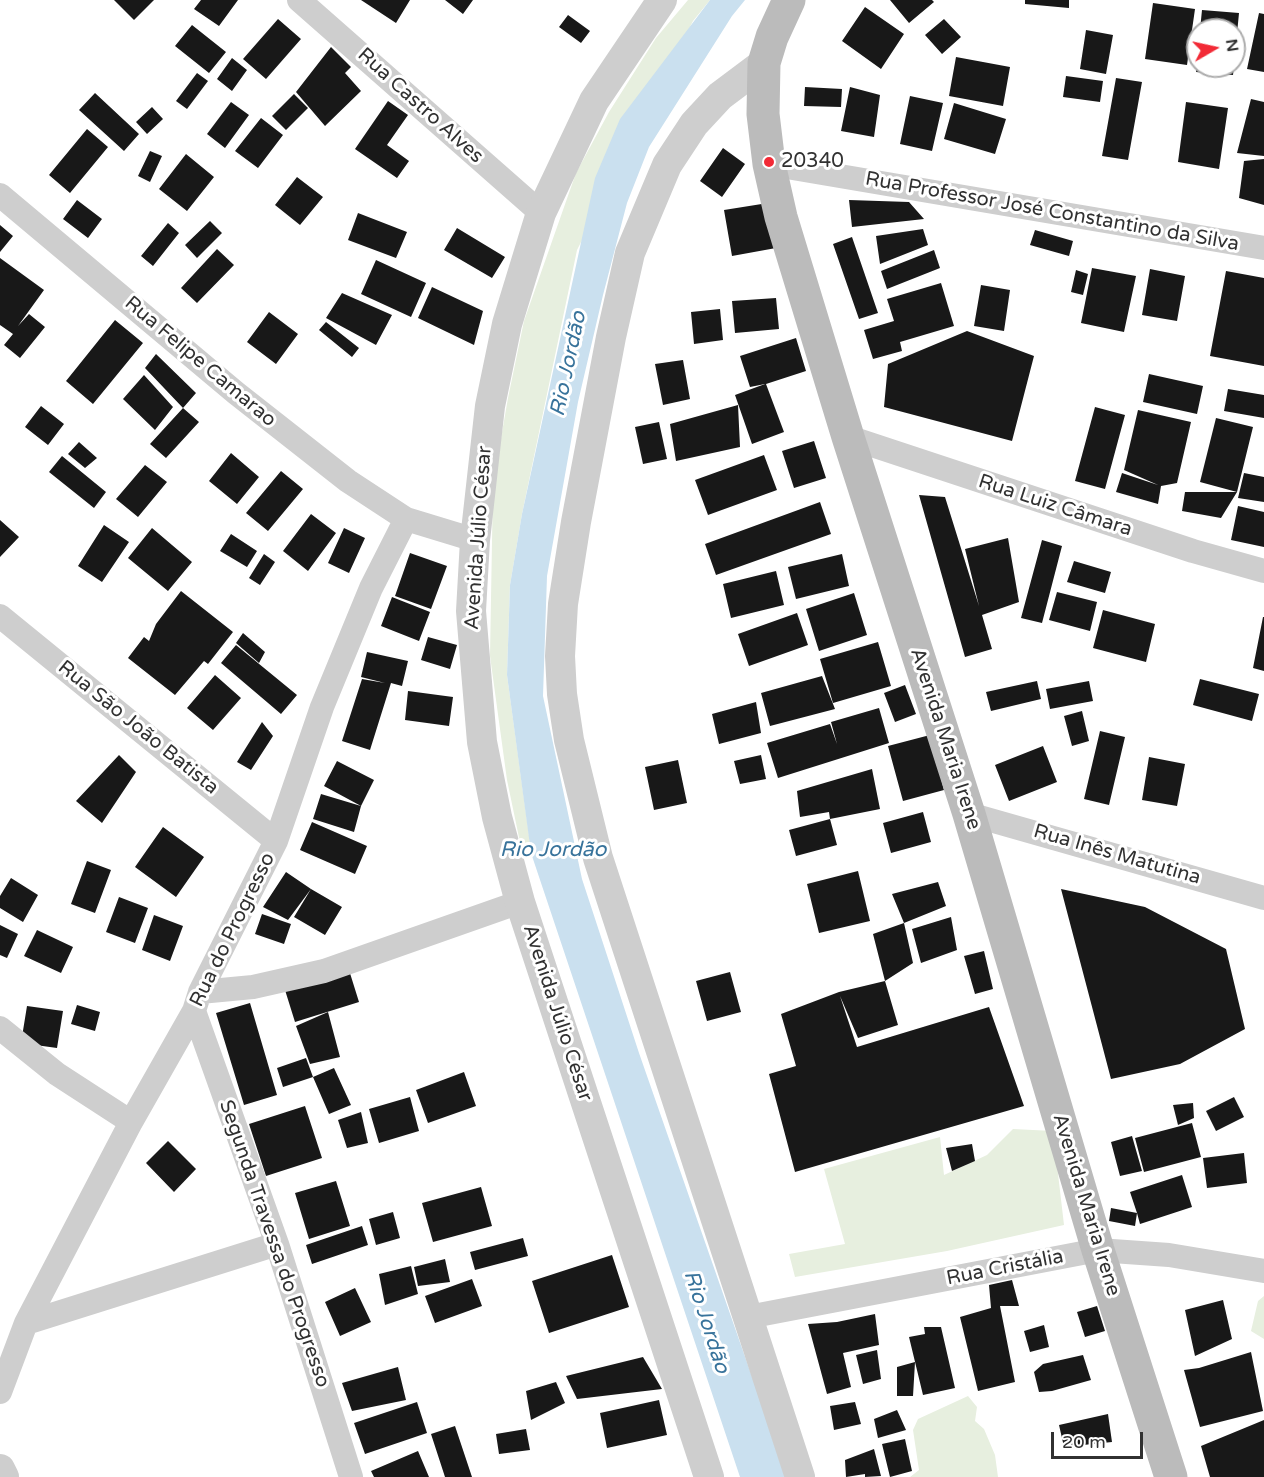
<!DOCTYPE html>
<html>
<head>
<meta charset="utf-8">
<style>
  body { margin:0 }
  #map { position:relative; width:1264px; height:1477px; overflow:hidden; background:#fff; font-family:"Varela Round",sans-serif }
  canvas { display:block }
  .north { position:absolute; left:1186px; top:18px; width:60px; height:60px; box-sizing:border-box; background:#fff; border:2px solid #adadad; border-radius:50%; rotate:81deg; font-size:16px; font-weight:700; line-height:24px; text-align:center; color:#313131 }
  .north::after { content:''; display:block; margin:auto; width:21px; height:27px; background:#f22a36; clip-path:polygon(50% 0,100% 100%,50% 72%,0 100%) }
  .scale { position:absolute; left:1051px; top:1432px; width:92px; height:27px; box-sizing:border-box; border:3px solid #313131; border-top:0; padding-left:8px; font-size:18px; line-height:21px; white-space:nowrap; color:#313131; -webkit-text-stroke:4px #fff; paint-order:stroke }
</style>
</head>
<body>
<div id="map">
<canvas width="1264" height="1477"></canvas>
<div class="north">N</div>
<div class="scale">20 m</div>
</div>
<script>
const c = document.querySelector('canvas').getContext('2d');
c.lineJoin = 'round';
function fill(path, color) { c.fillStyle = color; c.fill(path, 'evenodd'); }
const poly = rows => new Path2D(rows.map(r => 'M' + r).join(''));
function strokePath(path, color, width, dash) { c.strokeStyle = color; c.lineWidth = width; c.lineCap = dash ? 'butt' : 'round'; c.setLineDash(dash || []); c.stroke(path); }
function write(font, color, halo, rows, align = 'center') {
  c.font = font + ' "Varela Round",sans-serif'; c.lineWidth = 6; c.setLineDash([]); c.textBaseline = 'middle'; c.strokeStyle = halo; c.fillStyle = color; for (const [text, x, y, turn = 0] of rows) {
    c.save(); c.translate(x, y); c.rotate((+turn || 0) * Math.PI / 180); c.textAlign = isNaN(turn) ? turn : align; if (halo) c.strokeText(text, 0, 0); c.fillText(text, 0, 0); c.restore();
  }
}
fill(poly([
  [688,0,710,0,693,21,577,250,522,514,510,585,507,675,530,843,521,847,507,780,490,656,493,484,508,398,524,321,576,173,609,112,656,38],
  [1013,1129,1053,1131,1064,1225,947,1251,795,1277,789,1254,845,1244,824,1169,940,1137,944,1175,987,1155],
  [1264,1296,1264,1339,1251,1331,1258,1301],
  [968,1396,977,1407,975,1421,984,1429,995,1455,998,1477,910,1477,919,1470,913,1430,918,1419]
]), '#e7efdf');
fill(poly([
  [710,0,745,0,732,16,649,147,627,203,603,295,578,402,547,576,543,696,582,879,639,1053,787,1477,740,1477,531,853,507,675,510,585,522,514,595,178,620,119]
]), '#cae0ef');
fill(poly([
  [114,0,154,0,134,20],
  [201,0,238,0,219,26,194,9],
  [361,0,410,0,396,23],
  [445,0,473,0,463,14],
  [890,0,932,0,934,2,909,23],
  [1025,0,1069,0,1069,8,1025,4],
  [1153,3,1195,9,1187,65,1145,59],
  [865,7,904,34,881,69,842,41],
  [1202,10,1239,13,1236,44,1234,30,1200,30],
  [1259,13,1264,14,1264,72,1247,69],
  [568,15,590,31,581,43,559,27],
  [278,19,301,39,266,79,243,59],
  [944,19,961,37,942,54,925,35],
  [192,25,226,52,209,73,175,46],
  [1086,30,1113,35,1106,74,1080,69],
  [331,47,351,67,345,73,361,91,325,126,296,92],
  [956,57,1010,67,1003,106,949,96],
  [232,58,247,70,232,91,217,79],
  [1197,66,1234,66,1233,75,1196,72],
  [197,73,208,81,187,109,176,101],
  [1066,76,1103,81,1100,102,1063,97],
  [1116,78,1142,82,1128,160,1102,156],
  [805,87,842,89,841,107,804,106],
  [850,87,880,95,874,137,841,131],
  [95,93,139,134,124,151,79,110],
  [294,94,308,108,286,130,272,116],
  [910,96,943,103,932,151,900,144],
  [1251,99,1264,102,1264,156,1237,153],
  [388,101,408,115,387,145,409,161,397,178,355,149],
  [231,102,249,115,225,148,207,134],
  [1186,102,1228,108,1219,169,1178,162],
  [954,103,1006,119,995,154,944,139],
  [152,107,163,119,147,134,136,122],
  [261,118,283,135,258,168,235,151],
  [87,129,108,147,70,193,49,175],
  [723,148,745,164,722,197,700,181],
  [150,151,162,156,150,182,138,176],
  [186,154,214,177,187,211,159,189],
  [1264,159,1264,205,1239,198,1244,161],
  [297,177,323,197,300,225,275,205],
  [77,200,102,219,88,238,63,219],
  [849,200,909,202,924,219,852,227],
  [768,203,776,248,732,256,724,210],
  [358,213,407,232,396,258,348,240],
  [210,221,222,233,197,258,185,245],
  [168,223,179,233,153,266,141,256],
  [0,225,13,236,0,252],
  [457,228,505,257,492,278,444,250],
  [923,229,928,245,880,264,876,236],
  [1035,230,1073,241,1069,256,1030,245],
  [852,237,878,313,859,319,833,244],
  [217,249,234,265,197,303,181,288],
  [934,250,940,268,887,289,881,271],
  [0,258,44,290,18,326,29,314,45,327,20,358,4,345,13,334,0,325],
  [376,260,426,283,411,317,361,294],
  [1092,268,1136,276,1124,332,1081,323],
  [1150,269,1185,276,1177,321,1142,315],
  [1076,270,1088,274,1083,295,1071,292],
  [1226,271,1264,278,1264,366,1210,356],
  [941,283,954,326,900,342,902,351,873,359,864,330,894,321,887,299],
  [981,285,1010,290,1004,331,974,326],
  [432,287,483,311,474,345,418,318],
  [342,293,392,315,376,345,326,318],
  [776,298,779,329,735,333,732,301],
  [720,309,723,340,694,344,691,312],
  [269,312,298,334,276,364,247,342],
  [115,320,143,343,93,404,66,381],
  [326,322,359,348,352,357,319,330],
  [967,331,1034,356,1012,441,884,407,888,364],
  [796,338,806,371,766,384,784,432,752,444,735,395,765,384,750,387,740,356],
  [156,354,196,393,183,408,145,368],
  [683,360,690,399,663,405,655,364],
  [1149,374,1203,386,1197,414,1143,402],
  [144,375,173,407,155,430,123,399],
  [1228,389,1264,395,1264,418,1224,411],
  [738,405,740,447,676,461,670,424],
  [41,406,64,424,48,445,25,427],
  [1095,407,1125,415,1105,489,1075,481],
  [183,408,199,422,166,458,150,444],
  [1138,410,1191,422,1177,483,1161,486,1158,504,1116,492,1122,473,1158,485,1124,470],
  [1216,418,1253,427,1237,492,1200,482],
  [659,422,667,459,643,464,635,427],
  [814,441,826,478,794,488,782,451],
  [79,442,97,458,85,468,68,454],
  [231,453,259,477,237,504,209,481],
  [764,455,777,490,708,515,695,480],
  [62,456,106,492,94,508,49,472],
  [145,465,167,482,138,517,116,499],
  [281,471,303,489,268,531,246,513],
  [1244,473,1264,477,1264,502,1238,498],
  [1185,492,1237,492,1221,518,1182,511],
  [919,495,945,497,979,606,965,549,1008,538,1019,602,982,615,992,649,965,657],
  [820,502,831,534,716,575,705,544],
  [1238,506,1264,512,1264,547,1231,540],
  [311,514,336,533,308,571,283,551],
  [0,520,19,537,0,557],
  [104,525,129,542,102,582,78,566],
  [152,528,192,562,168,591,128,558],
  [344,528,365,538,349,573,328,563],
  [231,534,257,551,247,567,220,551],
  [1042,540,1062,546,1042,623,1021,618],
  [410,553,447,566,431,609,395,596],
  [264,554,275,562,260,585,249,578],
  [842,554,849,586,796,599,788,567],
  [1074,561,1111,572,1105,593,1067,582],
  [776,571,784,605,731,618,723,584],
  [181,591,233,632,208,664,204,661,175,695,128,658,144,637,149,641,156,624],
  [1057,592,1097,602,1090,631,1049,620],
  [854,593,867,635,819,651,806,609],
  [392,597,430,612,419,641,381,626],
  [1103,610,1155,624,1146,662,1093,648],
  [797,613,808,645,749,666,738,634],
  [1263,617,1264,617,1264,671,1253,668],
  [243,633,265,652,259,663,236,643],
  [428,637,457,645,450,669,421,660],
  [878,642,891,686,833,703,820,659],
  [236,645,297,695,281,714,221,663],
  [367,652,408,661,402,686,391,683,370,750,342,741,362,679,385,683,361,677],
  [215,675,241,698,213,730,187,708],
  [822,676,835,709,770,726,761,693],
  [1200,679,1259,694,1252,721,1193,705],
  [1037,681,1041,699,991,711,986,692],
  [1089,681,1093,701,1050,709,1046,689],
  [905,685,916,714,895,722,884,693],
  [408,691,453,697,449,726,405,720],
  [756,702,761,733,719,744,712,714],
  [879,708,889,743,778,778,767,743,830,724,837,744,831,722],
  [1082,711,1089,741,1072,746,1064,716],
  [262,722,273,736,251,770,237,762],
  [1100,731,1125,737,1109,805,1084,799],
  [930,735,944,790,903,801,888,746],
  [1043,746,1057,782,1009,801,995,765],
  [119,755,136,772,102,823,76,801],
  [761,755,766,779,740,784,734,761],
  [1149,757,1185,764,1177,806,1142,800],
  [678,760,687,803,654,810,645,767],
  [337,761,374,780,361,806,324,786],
  [872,769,880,809,830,819,837,845,796,856,789,830,830,819,829,812,800,817,797,791],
  [321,794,361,806,354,832,313,819],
  [923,812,931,842,891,853,883,823],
  [312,822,367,846,355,874,300,850],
  [163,827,204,857,176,897,135,867],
  [87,861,111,870,95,913,71,904],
  [858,871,870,921,819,933,807,884],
  [286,872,311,889,288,920,263,907],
  [11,878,38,895,23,922,0,908,0,896],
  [938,882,946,906,904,923,892,894],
  [311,889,342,907,325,935,294,917],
  [1061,889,1145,907,1226,949,1245,1029,1180,1064,1111,1079],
  [119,897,148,908,135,943,106,932],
  [262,914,291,924,284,944,255,934],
  [154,915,183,926,170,961,142,950],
  [951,917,957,950,921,963,912,929],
  [904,923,913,963,885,981,873,934],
  [0,925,18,934,7,958,0,955],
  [37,930,73,947,61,973,24,956],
  [984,951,993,989,975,994,964,956],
  [349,970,359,1002,295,1022,285,990],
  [730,972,741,1012,707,1021,696,981],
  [885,981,898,1025,858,1038,840,996,857,1047,989,1007,1024,1106,795,1172,769,1074,796,1066,781,1014,839,992],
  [250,1003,277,1095,244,1105,216,1013],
  [77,1005,100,1012,95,1031,71,1024],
  [27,1006,63,1011,57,1048,21,1043],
  [328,1012,340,1057,310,1064,296,1026],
  [306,1058,313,1077,283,1087,277,1068],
  [334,1068,351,1105,329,1114,313,1077],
  [464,1072,476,1106,428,1123,416,1090],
  [410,1097,419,1131,379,1143,369,1109],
  [1234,1097,1244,1117,1216,1131,1206,1111],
  [1193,1103,1194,1118,1178,1125,1173,1105],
  [305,1106,322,1158,266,1176,249,1124],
  [361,1112,368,1143,347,1148,338,1120],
  [1192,1123,1201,1157,1144,1172,1135,1138],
  [1132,1136,1142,1171,1120,1176,1111,1142],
  [168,1141,196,1169,174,1192,146,1163],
  [972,1144,975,1161,952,1171,946,1148],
  [1244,1153,1247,1183,1207,1188,1203,1158],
  [1182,1175,1192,1207,1140,1224,1137,1213,1135,1226,1109,1221,1111,1208,1137,1213,1130,1192],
  [336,1181,350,1226,309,1239,295,1193],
  [481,1187,492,1226,433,1242,422,1203],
  [393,1212,400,1238,376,1245,369,1219],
  [362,1226,368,1245,312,1264,306,1245],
  [523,1238,528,1256,475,1270,470,1252],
  [612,1255,629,1307,549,1333,532,1281],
  [445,1259,450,1282,418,1286,414,1267],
  [411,1266,418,1294,385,1305,379,1274],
  [472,1279,482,1306,435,1323,425,1296],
  [1012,1280,1019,1306,1000,1306,1015,1382,978,1391,960,1317,991,1308,989,1285],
  [355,1288,371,1322,340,1336,325,1302],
  [1223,1300,1232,1339,1195,1356,1185,1310],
  [1097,1306,1105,1331,1085,1337,1077,1312],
  [875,1314,879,1345,843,1353,851,1387,827,1394,808,1324,837,1322],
  [1044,1325,1049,1347,1030,1352,1024,1331],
  [924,1327,941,1327,955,1388,923,1395,909,1337,925,1334],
  [877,1350,881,1379,863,1384,856,1355],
  [1251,1352,1263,1411,1200,1427,1184,1370,1199,1368],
  [1083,1355,1091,1380,1052,1391,1039,1392,1034,1372,1043,1364],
  [643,1357,662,1389,577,1399,566,1376],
  [915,1362,913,1396,897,1396,897,1367],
  [398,1367,406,1400,352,1411,342,1383],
  [556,1382,565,1403,531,1420,526,1391],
  [659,1400,667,1435,607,1448,600,1413],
  [417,1402,427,1433,365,1454,354,1423],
  [855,1402,861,1424,834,1430,830,1406],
  [897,1410,906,1430,878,1438,874,1419],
  [1108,1414,1112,1442,1064,1447,1059,1425],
  [1264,1420,1264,1477,1210,1477,1201,1446],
  [455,1426,472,1477,445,1477,431,1434],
  [526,1429,530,1450,499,1454,496,1434],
  [905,1439,912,1471,890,1477,882,1444],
  [874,1449,881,1476,865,1477,865,1474,846,1477,845,1460],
  [418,1451,429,1477,374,1477,371,1471]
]), '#181818');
strokePath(poly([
  [299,0,541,213],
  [769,164,1264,248],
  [0,195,236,393,348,481,406,519,475,540],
  [848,437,1193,551,1264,571],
  [0,616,276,841],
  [969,814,1264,898],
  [200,992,253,987,324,971,520,902],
  [194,1011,277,1244,351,1477],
  [0,1028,57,1074,131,1122],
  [748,1317,1098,1250,1169,1255,1264,1271],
  [26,1323,277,1244],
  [0,1392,26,1323,131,1122,194,1011,200,992,276,841,322,707,371,588,406,519]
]), '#cecece', 24);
strokePath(poly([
  [662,0,594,101,541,213,507,324,490,406,475,540,471,611,482,742,497,817,520,902,709,1477],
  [764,63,720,96,694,124,667,165,630,253,611,337,576,522,563,604,560,656,562,694,569,740,598,858,800,1477],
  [0,1469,4,1477]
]), '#cecece', 30);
strokePath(poly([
  [789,0,772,37,764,63,763,114,769,164,781,217,848,437,969,814,1098,1250,1171,1477]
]), '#bbb', 33);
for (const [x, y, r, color] of [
  [769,162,6,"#f22a36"]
]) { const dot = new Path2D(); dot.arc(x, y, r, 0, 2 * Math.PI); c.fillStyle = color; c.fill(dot); strokePath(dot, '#fff', 2); }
write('20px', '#313131', '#fff', [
  ["Rua Castro Alves",420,106,42],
  ["Rua Professor José Constantino da Silva",1052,212,10],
  ["Rua Felipe Camarao",200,362,40],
  ["Rua Luiz Câmara",1055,506,18],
  ["Avenida Júlio César",479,538,-86],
  ["Rua São João Batista",138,728,39],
  ["Avenida Maria Irene",945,739,72],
  ["Rua Inês Matutina",1117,855,16],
  ["Rua do Progresso",233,930,-64],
  ["Avenida Júlio César",557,1013,72],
  ["Avenida Maria Irene",1086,1205,73],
  ["Segunda Travessa do Progresso",274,1244,71],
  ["Rua Cristália",1005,1268,-11]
]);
write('20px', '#313131', '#fff', [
  ["20340",781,162]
], 'left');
write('italic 21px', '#38739b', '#fff', [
  ["Rio Jordão",569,364,-78],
  ["Rio Jordão",553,850],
  ["Rio Jordão",706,1322,72]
]);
</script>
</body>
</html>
